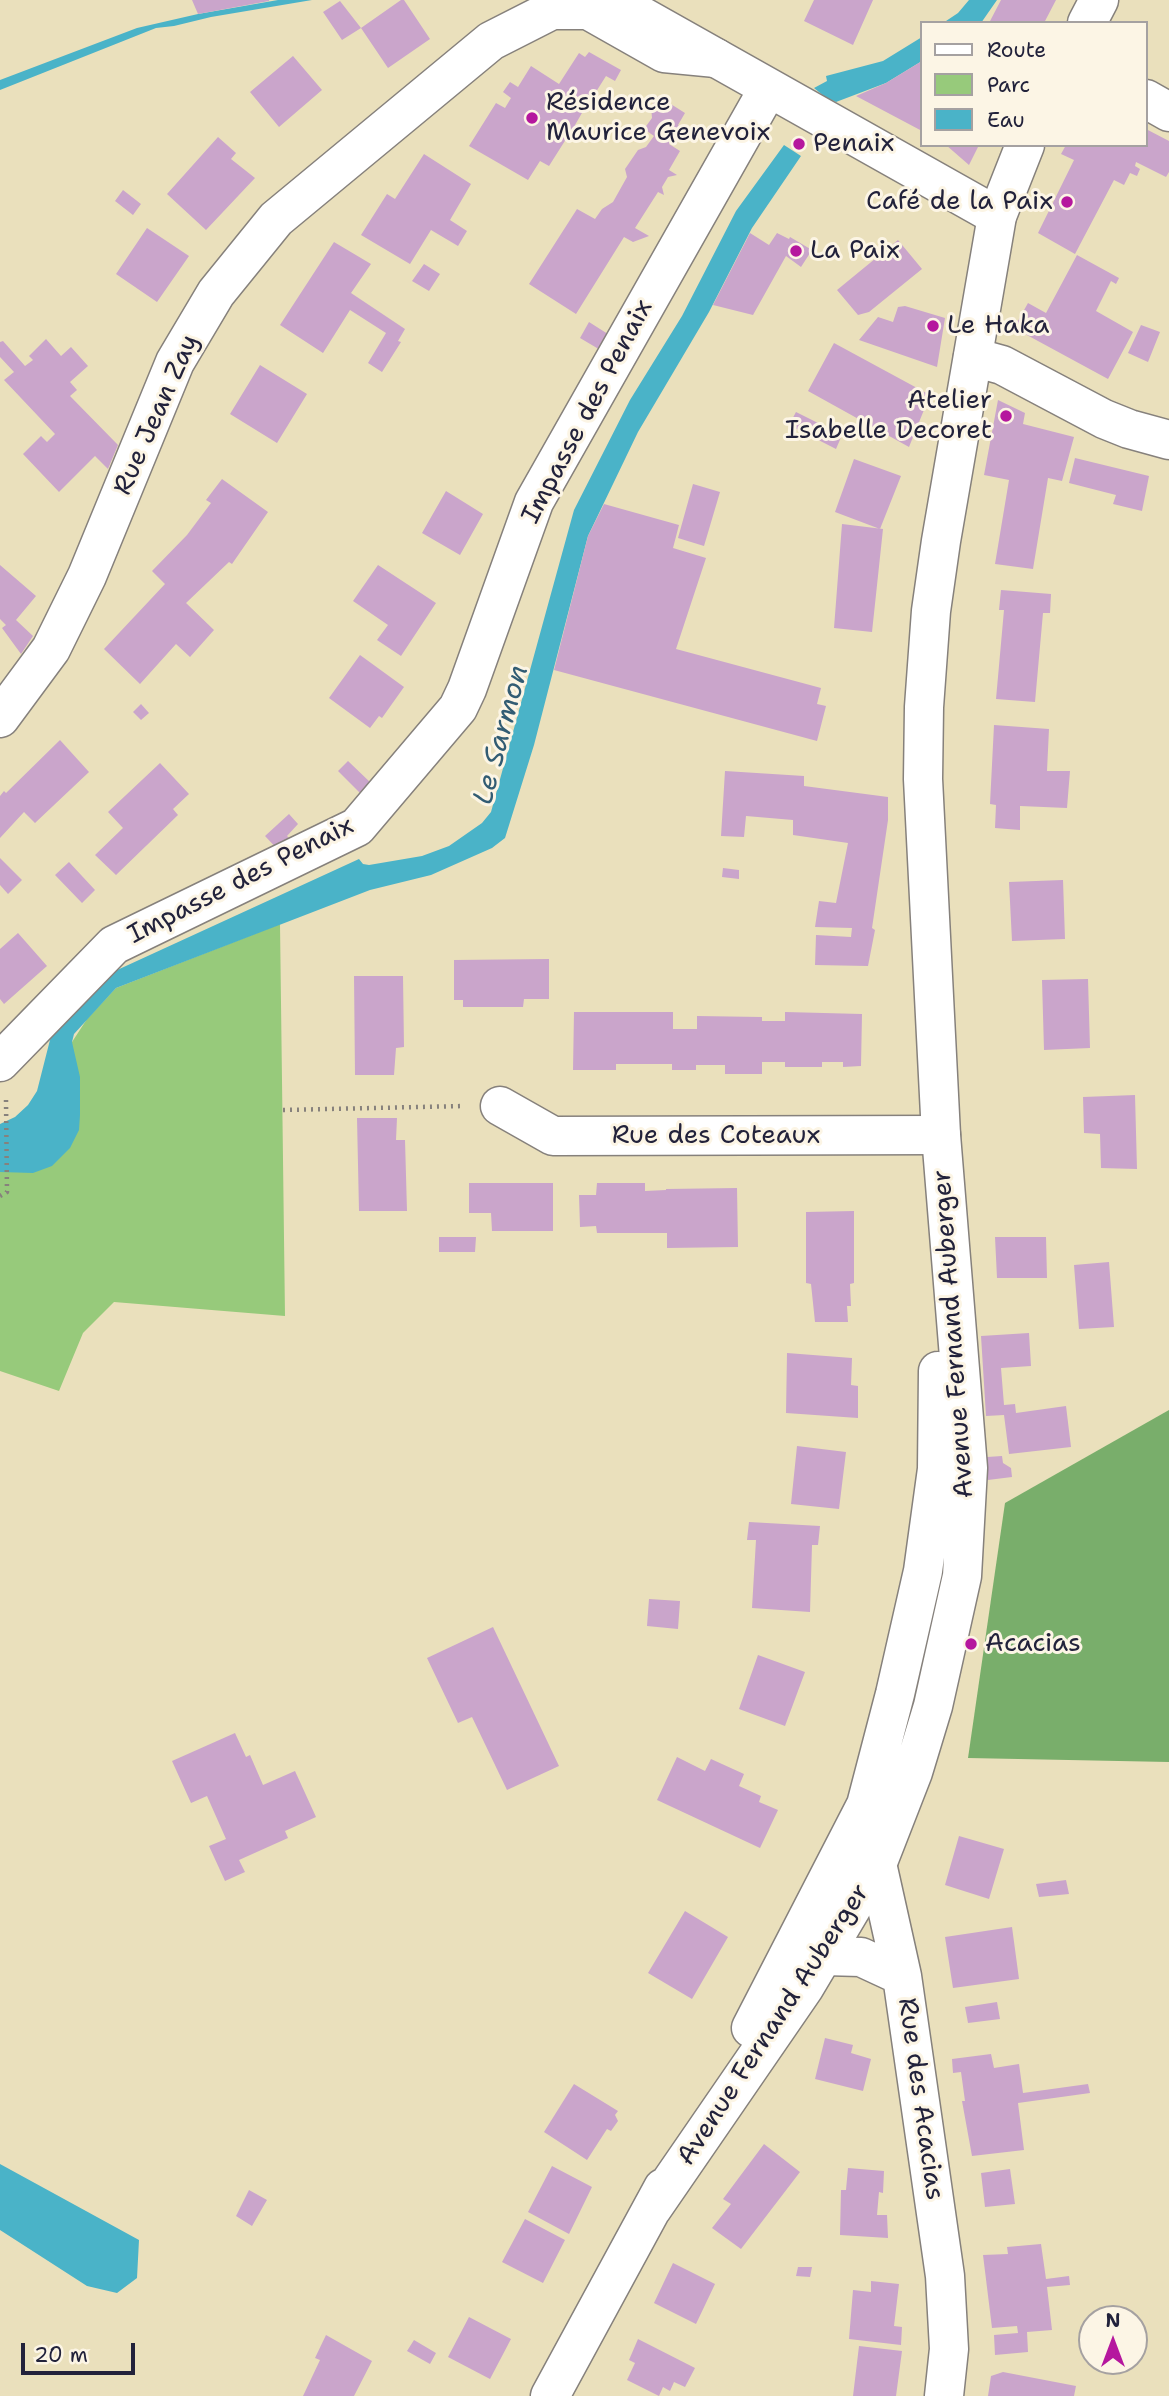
<!DOCTYPE html>
<html>
<head>
<meta charset="utf-8">
<style>
  body { margin:0 }
  #map { position:relative; width:1169px; height:2396px; overflow:hidden; background:#eae0bc; font-family:"Shantell Sans",sans-serif }
  canvas { display:block }
  .legend { position:absolute; left:920px; top:21px; width:228px; height:126px; box-sizing:border-box; background:#fcf5e5; border:2px solid #a5a1a1; margin:0; padding:9px 12px; list-style:none; font-size:21px; color:#22223b }
  .legend li { display:flex; align-items:center; gap:14px; height:35px }
  .legend b { width:35px; border:2px solid #a5a1a1 }
  .north { position:absolute; left:1078px; top:2305px; width:70px; height:70px; box-sizing:border-box; background:#fcf5e5; border:2px solid #a5a1a1; border-radius:50%; rotate:0deg; font-size:19px; font-weight:700; line-height:28px; text-align:center; color:#22223b }
  .north::after { content:''; display:block; margin:auto; width:24px; height:32px; background:#b5179e; clip-path:polygon(50% 0,100% 100%,50% 72%,0 100%) }
  .scale { position:absolute; left:21px; top:2343px; width:114px; height:32px; box-sizing:border-box; border:4px solid #22223b; border-top:0; padding-left:9px; font-size:21px; line-height:24px; white-space:nowrap; color:#22223b; -webkit-text-stroke:5px #fcf5e5; paint-order:stroke }
</style>
</head>
<body>
<div id="map">
<canvas width="1169" height="2396"></canvas>
<ul class="legend">
<li><b style="height:9px;background:#fff"></b>Route</li>
<li><b style="height:19px;background:#97ca7b"></b>Parc</li>
<li><b style="height:19px;background:#4ab3c8"></b>Eau</li>
</ul>
<div class="north">N</div>
<div class="scale">20 m</div>
</div>
<script>
const c = document.querySelector('canvas').getContext('2d');
c.lineJoin = 'round';
function fill(path, color) { c.fillStyle = color; c.fill(path, 'evenodd'); }
const poly = rows => new Path2D(rows.map(r => 'M' + r).join(''));
function strokePath(path, color, width, dash) { c.strokeStyle = color; c.lineWidth = width; c.lineCap = dash ? 'butt' : 'round'; c.setLineDash(dash || []); c.stroke(path); }
function write(font, color, halo, rows, align = 'center') {
  c.font = font + ' "Shantell Sans",sans-serif'; c.lineWidth = 6; c.setLineDash([]); c.textBaseline = 'middle'; c.strokeStyle = halo; c.fillStyle = color; for (const [text, x, y, turn = 0] of rows) {
    c.save(); c.translate(x, y); c.rotate((+turn || 0) * Math.PI / 180); c.textAlign = isNaN(turn) ? turn : align; if (halo) c.strokeText(text, 0, 0); c.fillText(text, 0, 0); c.restore();
  }
}
fill(poly([
  [280,924,285,1316,114,1302,83,1333,59,1391,0,1371,0,1161,72,1042,87,1019,116,988]
]), '#97ca7b');
fill(poly([
  [1169,1410,1169,1762,968,1758,1005,1503]
]), '#79ae6b');
fill(poly([
  [278,0,312,0,211,17,174,26,156,28,0,90,0,80,137,28,198,14],
  [969,0,997,0,981,23,943,23,958,13],
  [922,37,922,61,886,83,836,102,825,97,814,88,827,81,826,76,883,61],
  [784,145,801,156,752,228,709,312,638,432,588,536,534,745,505,838,492,848,431,875,370,890,116,988,74,1034,72,1042,80,1077,80,1115,79,1130,70,1148,52,1166,33,1173,0,1172,0,1124,15,1117,28,1105,37,1091,51,1036,115,971,359,859,363,864,369,865,422,856,449,846,482,823,491,812,574,510,630,400,682,316,736,211],
  [0,2164,139,2240,137,2278,117,2293,87,2286,0,2230]
]), '#4ab3c8');
fill(poly([
  [192,0,269,0,269,1,198,14],
  [401,0,404,0,430,39,388,68,361,28],
  [814,0,873,0,853,45,804,21],
  [1001,0,1056,0,1044,23,989,23],
  [340,1,361,28,342,40,323,12],
  [589,52,621,70,615,81,606,76,594,95,602,100,595,112,586,106,575,125,584,131,577,142,568,136,549,166,540,161,528,180,469,146,496,103,505,108,511,98,503,92,510,82,518,87,531,66,559,84,579,53,585,57],
  [293,56,322,90,279,127,250,92],
  [922,61,922,131,856,96,886,83],
  [658,96,685,113,678,125,683,129,677,131,669,144,680,151,669,170,677,175,668,177,662,187,664,195,658,192,635,228,649,236,633,242,624,237,576,314,529,284,577,209,595,219,602,209,613,202,627,177,625,169,638,150,646,147,654,136,644,129,652,118,651,106],
  [1146,129,1169,141,1169,172,1166,177,1136,162,1135,166,1140,169,1137,176,1130,173,1124,185,1114,180,1075,254,1038,233,1074,160,1061,154,1066,145,1146,145],
  [218,137,236,153,231,159,255,178,206,230,167,194],
  [946,145,979,145,969,165],
  [424,154,471,184,450,220,467,231,458,246,431,230,410,264,361,235,387,194,395,199],
  [123,190,141,204,133,215,115,201],
  [147,228,189,256,157,302,116,274],
  [750,233,769,245,777,233,789,239,790,237,812,250,801,267,786,256,753,315,713,305],
  [898,240,922,269,869,312,858,315,837,290],
  [334,242,371,264,351,293,405,329,398,341,401,342,382,372,368,363,386,333,350,310,323,353,280,325],
  [1077,255,1119,278,1116,284,1111,281,1096,311,1133,332,1108,379,1014,328,1028,303,1046,313],
  [424,264,440,274,429,291,412,281],
  [905,306,945,318,937,367,859,340,878,317,893,322,898,307],
  [589,322,611,336,602,351,580,338],
  [1141,325,1160,332,1148,362,1128,353],
  [46,339,61,356,71,347,88,366,70,382,77,390,70,396,118,445,108,469,95,456,59,492,23,454,41,436,47,442,55,434,4,380,14,372,0,357,0,342,3,341,25,366,33,360,29,356],
  [834,343,930,395,909,447,808,391],
  [260,365,307,394,277,443,230,414],
  [998,400,1025,413,1023,424,1074,437,1062,481,1048,478,1033,569,995,564,1009,480,984,475],
  [796,412,842,435,836,449,789,425],
  [1075,458,1149,476,1142,511,1113,504,1116,495,1069,483],
  [854,459,901,476,880,529,835,512],
  [222,479,268,512,232,564,229,562,186,603,214,630,190,657,176,644,140,684,104,649,165,584,152,571,187,535,211,503,206,500],
  [693,484,720,492,704,546,678,538],
  [446,491,483,514,460,555,422,533],
  [604,504,679,525,673,548,706,558,676,649,821,688,817,704,826,706,817,741,554,670,588,536],
  [842,524,883,529,872,632,834,628],
  [0,565,36,596,16,620,33,636,21,654,2,628,6,625,0,619],
  [378,565,436,603,401,656,377,640,388,625,353,601],
  [1001,590,1051,594,1050,613,1043,613,1035,702,996,699,1004,610,999,610],
  [360,655,404,687,382,718,379,716,370,728,329,698],
  [141,704,149,713,141,720,133,712],
  [994,725,1049,729,1047,771,1070,771,1067,808,1020,806,1020,830,995,828,996,805,990,804],
  [60,740,89,772,35,823,24,812,0,838,0,796,4,791,6,793],
  [348,761,372,784,362,795,338,771],
  [160,763,189,794,173,809,178,815,116,875,95,855,123,828,108,812],
  [725,771,804,776,804,786,888,797,888,820,872,928,875,930,868,966,815,965,816,935,851,937,852,928,815,927,819,901,836,903,848,843,793,835,793,820,746,816,744,837,721,836],
  [289,814,298,824,287,836,294,843,280,852,265,836],
  [0,858,22,880,8,894,0,885],
  [69,862,95,890,82,903,55,875],
  [723,868,739,870,739,879,722,877],
  [1063,880,1065,939,1012,941,1009,882],
  [18,933,47,966,4,1004,0,999,0,949],
  [549,959,549,999,524,999,523,1007,463,1007,463,1000,454,1000,454,960],
  [354,976,403,976,404,1047,396,1048,394,1075,355,1075],
  [1088,979,1090,1048,1044,1050,1042,980],
  [574,1012,673,1012,673,1029,697,1029,697,1016,762,1017,762,1021,785,1021,785,1012,862,1014,861,1066,843,1067,843,1062,822,1062,822,1067,785,1067,785,1062,762,1062,762,1074,725,1074,725,1065,696,1065,696,1070,672,1070,672,1064,616,1064,616,1070,573,1070],
  [1135,1095,1137,1169,1101,1168,1100,1134,1084,1133,1083,1097],
  [357,1118,397,1118,396,1140,405,1140,407,1211,359,1211],
  [469,1183,553,1183,553,1231,492,1231,491,1213,469,1213],
  [597,1183,645,1183,645,1191,666,1190,666,1189,737,1188,738,1247,667,1248,667,1233,597,1233,596,1226,580,1227,579,1195,596,1195],
  [854,1211,854,1283,850,1284,851,1306,847,1306,848,1322,815,1322,811,1284,806,1283,806,1212],
  [439,1237,476,1237,475,1252,439,1252],
  [995,1237,1046,1237,1047,1278,997,1278],
  [1109,1262,1114,1327,1079,1329,1074,1265],
  [1029,1333,1031,1366,1001,1368,1004,1405,1015,1404,1016,1413,1066,1406,1071,1447,1009,1454,1004,1415,986,1416,981,1336],
  [787,1353,852,1358,851,1385,858,1386,858,1418,786,1413],
  [797,1446,846,1452,839,1509,791,1504],
  [1002,1456,1003,1463,1011,1468,1012,1477,988,1480,987,1457],
  [749,1522,820,1526,818,1545,812,1545,810,1612,752,1608,756,1540,747,1540],
  [649,1599,680,1601,678,1629,647,1626],
  [493,1627,559,1766,507,1790,472,1717,458,1723,427,1658],
  [758,1655,805,1672,785,1726,739,1709],
  [235,1733,246,1757,250,1755,263,1785,295,1771,316,1817,285,1831,288,1838,239,1860,245,1872,225,1881,209,1846,226,1839,207,1796,191,1803,172,1761],
  [677,1757,705,1771,711,1759,744,1774,739,1786,761,1796,759,1802,778,1810,760,1848,657,1800],
  [959,1836,1004,1849,989,1899,945,1885],
  [1066,1880,1069,1894,1039,1897,1036,1884],
  [685,1911,728,1937,692,1999,648,1973],
  [1012,1927,1019,1979,953,1988,945,1937],
  [997,2002,1000,2019,968,2023,965,2007],
  [825,2038,853,2045,851,2053,871,2059,863,2091,815,2079],
  [991,2054,994,2068,1019,2064,1023,2093,1088,2084,1090,2093,1018,2103,1024,2150,972,2156,962,2101,965,2101,961,2072,953,2073,952,2059],
  [574,2084,618,2111,615,2115,618,2121,611,2131,607,2129,587,2160,544,2132],
  [764,2144,800,2172,741,2249,712,2228,731,2204,723,2199],
  [552,2166,592,2187,569,2234,528,2212],
  [848,2168,884,2171,883,2193,879,2192,877,2215,887,2215,888,2238,840,2235,841,2190,846,2190],
  [1010,2169,1015,2204,985,2207,981,2173],
  [249,2190,267,2200,252,2226,236,2216],
  [525,2219,565,2240,543,2283,502,2262],
  [1041,2244,1046,2279,1069,2276,1070,2285,1047,2287,1052,2330,1027,2332,1028,2352,995,2355,994,2335,1018,2333,1017,2326,992,2328,983,2255,1008,2254,1007,2247],
  [673,2263,715,2284,696,2324,654,2303],
  [798,2267,812,2267,810,2277,796,2276],
  [871,2281,899,2284,894,2326,902,2327,901,2345,849,2339,853,2290,871,2292],
  [469,2317,511,2339,490,2379,448,2357],
  [326,2335,372,2361,354,2396,303,2396,320,2360,315,2358],
  [638,2339,695,2368,685,2387,674,2382,670,2391,663,2387,659,2396,627,2380,635,2363,629,2360],
  [414,2340,436,2353,430,2364,407,2351],
  [859,2346,902,2351,896,2396,853,2396],
  [1003,2372,1076,2386,1074,2396,988,2396,991,2376]
]), '#caa5cb');
const street = poly([
  [1146,99,1169,112],
  [973,357,1002,365,1104,419,1129,429,1169,440],
  [0,718,51,649,87,576,175,362,216,293,276,219,491,41,552,10,588,10,664,53,716,58],
  [0,1062,114,945,357,827,458,708,467,689,534,502,768,89],
  [500,1106,553,1136,941,1135],
  [872,1841,902,1976,945,2276,949,2349,944,2396],
  [824,1956,861,1957,902,1976]
]);
const secondary = poly([
  [613,0,997,216]
]);
const primary = poly([
  [1087,23,1099,0],
  [751,2028,866,1805,895,1694,923,1571,937,1469,938,1371],
  [652,2209,804,1988,876,1867,913,1772,933,1706,962,1576,968,1468,941,1135,923,779,924,707,931,611,941,541,997,216,1025,145],
  [550,2396,663,2188]
]);
strokePath(street, '#86817c', 41);
strokePath(secondary, '#86817c', 41);
strokePath(primary, '#86817c', 41);
strokePath(poly([
  [283,1110,464,1106],
  [0,1196,7,1192,6,1100]
]), '#86817c', 4.5, [2, 5]);
strokePath(street, '#fff', 38);
strokePath(secondary, '#fff', 38);
strokePath(primary, '#fff', 38);
for (const [x, y, r, color] of [
  [532,118,7,"#b5179e"],
  [799,144,7,"#b5179e"],
  [1067,202,7,"#b5179e"],
  [796,251,7,"#b5179e"],
  [933,326,7,"#b5179e"],
  [1006,416,7,"#b5179e"],
  [971,1644,7,"#b5179e"]
]) { const dot = new Path2D(); dot.arc(x, y, r, 0, 2 * Math.PI); c.fillStyle = color; c.fill(dot); strokePath(dot, '#fcf5e5', 2.5); }
write('26px', '#22223b', '#fcf5e5', [
  ["Résidence",546,103],
  ["Maurice Genevoix",546,133],
  ["Penaix",813,144],
  ["Café de la Paix",1053,202,"right"],
  ["La Paix",810,251],
  ["Le Haka",947,326],
  ["Atelier",992,401,"right"],
  ["Isabelle Decoret",992,431,"right"],
  ["Acacias",985,1644]
], 'left');
write('26px', '#22223b', '#fcf5e5', [
  ["Impasse des Penaix",588,412,-62],
  ["Rue Jean Zay",157,415,-66],
  ["Impasse des Penaix",241,881,-27],
  ["Rue des Coteaux",716,1136],
  ["Avenue Fernand Auberger",954,1334,-94],
  ["Avenue Fernand Auberger",774,2025,-57],
  ["Rue des Acacias",920,2099,82]
]);
write('italic 28px', '#325c73', '#fcf5e5', [
  ["Le Sarmon",502,735,-75]
]);
</script>
</body>
</html>
